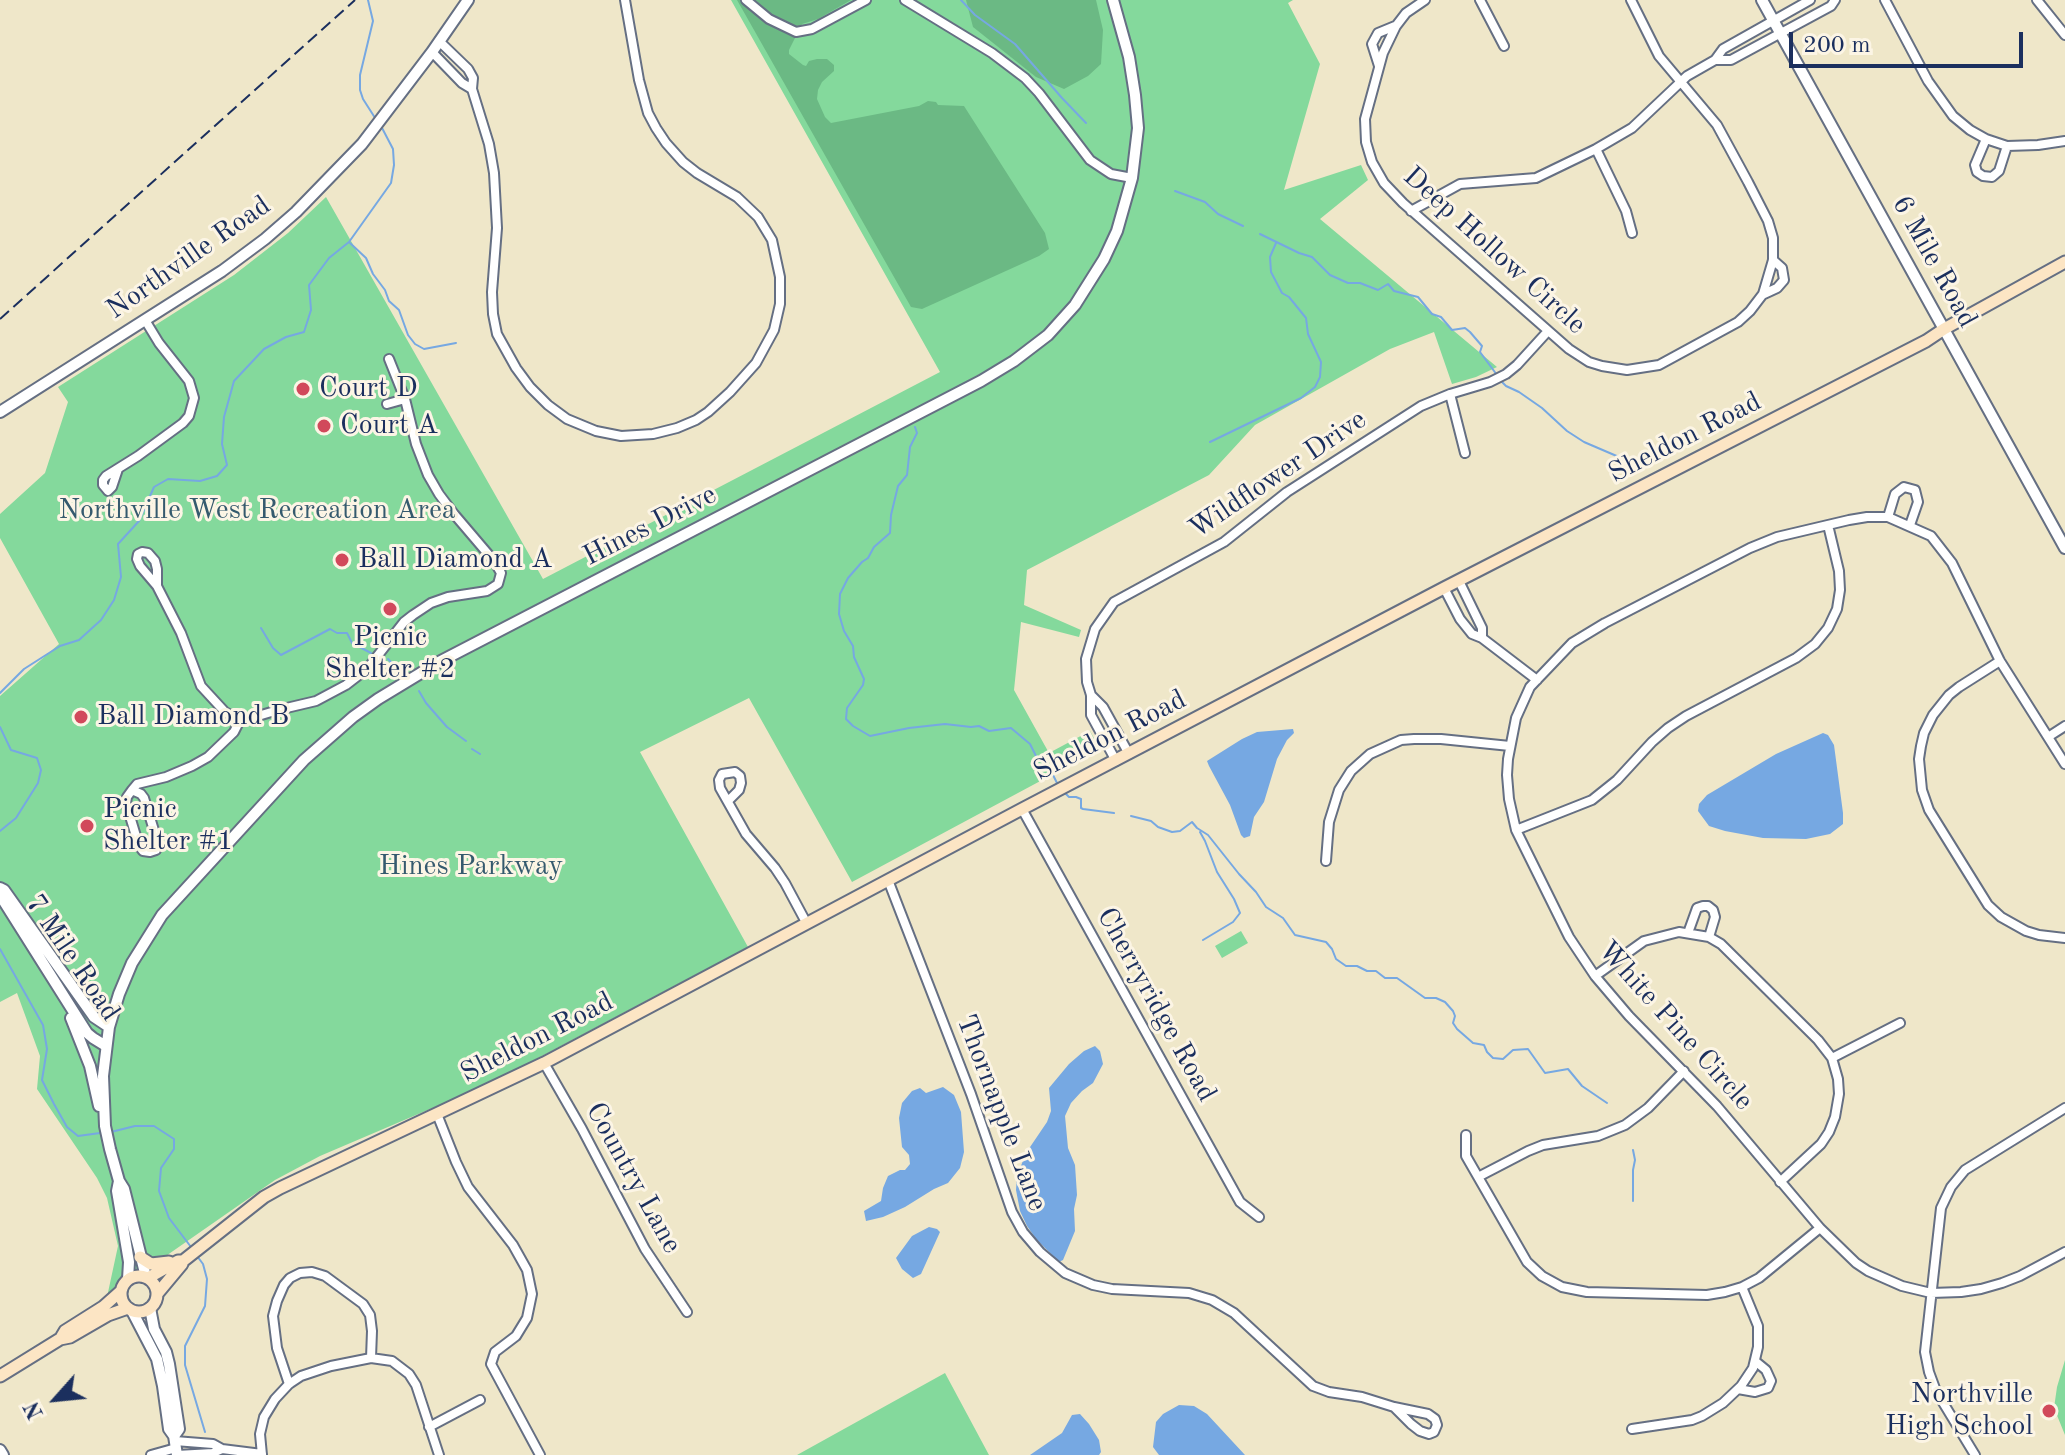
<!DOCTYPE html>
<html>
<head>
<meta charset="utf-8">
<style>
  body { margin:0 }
  #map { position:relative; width:2065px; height:1455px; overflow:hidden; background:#efe7c9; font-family:"Old Standard TT",serif }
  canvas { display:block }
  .north { position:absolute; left:16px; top:1359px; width:80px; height:80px; -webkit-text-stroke:6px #fcf5e5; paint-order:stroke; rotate:243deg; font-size:22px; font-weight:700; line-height:32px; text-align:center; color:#1b2f5e }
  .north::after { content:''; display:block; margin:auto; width:28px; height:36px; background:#1b2f5e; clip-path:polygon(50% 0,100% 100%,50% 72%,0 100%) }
  .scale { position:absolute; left:1789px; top:32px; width:234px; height:36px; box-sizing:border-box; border:4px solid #1b2f5e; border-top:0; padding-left:10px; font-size:24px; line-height:28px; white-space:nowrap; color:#1b2f5e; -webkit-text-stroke:6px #fcf5e5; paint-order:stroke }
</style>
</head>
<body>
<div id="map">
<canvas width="2065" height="1455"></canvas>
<div class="north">N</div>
<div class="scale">200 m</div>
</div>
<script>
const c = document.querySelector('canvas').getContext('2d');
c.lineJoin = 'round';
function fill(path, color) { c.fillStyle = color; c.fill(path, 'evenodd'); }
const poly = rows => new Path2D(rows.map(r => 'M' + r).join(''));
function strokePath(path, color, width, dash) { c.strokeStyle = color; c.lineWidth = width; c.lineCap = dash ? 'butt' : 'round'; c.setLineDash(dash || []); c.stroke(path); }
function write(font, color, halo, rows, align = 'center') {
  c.font = font + ' "Old Standard TT",serif'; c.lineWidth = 6; c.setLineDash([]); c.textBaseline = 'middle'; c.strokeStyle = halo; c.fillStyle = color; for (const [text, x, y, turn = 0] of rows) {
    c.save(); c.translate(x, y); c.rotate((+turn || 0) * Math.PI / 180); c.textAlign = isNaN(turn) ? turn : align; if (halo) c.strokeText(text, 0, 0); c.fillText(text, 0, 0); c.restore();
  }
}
fill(poly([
  [731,0,1293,0,1288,3,1320,64,1284,190,1361,165,1368,180,1320,219,1497,367,1476,377,1452,384,1434,332,1390,349,1255,425,1209,475,1027,570,1024,605,1081,630,1079,637,1021,622,1014,690,1049,753,1090,731,1100,749,852,882,749,698,640,752,748,947,491,1083,320,1156,275,1180,107,1297,118,1246,107,1198,97,1178,37,1089,40,1056,17,993,0,1002,0,696,59,644,0,538,0,514,45,473,68,402,58,387,234,275,288,233,326,197,543,579,940,372],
  [1241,931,1248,943,1222,958,1215,946],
  [2065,1360,2065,1435,2054,1408,2057,1387],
  [945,1373,989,1455,797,1455]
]), '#84d99c');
fill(poly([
  [737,0,851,0,818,19,802,24,789,50,789,54,803,65,806,66,809,61,817,59,827,59,834,65,834,71,822,82,818,90,817,99,825,117,831,123,919,106,928,101,936,102,938,105,964,106,1045,233,1049,249,1039,256,922,309,911,307],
  [966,0,1096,0,1103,30,1101,64,1088,76,1064,89,1036,77,973,27]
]), '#6bb984');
fill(poly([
  [1293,729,1294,733,1287,740,1277,759,1264,802,1254,817,1250,836,1244,838,1241,835,1230,805,1209,766,1207,761,1242,739,1257,732],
  [1823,733,1828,735,1834,745,1843,813,1843,824,1830,834,1806,839,1763,838,1725,831,1709,826,1698,811,1699,804,1707,795,1776,754],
  [1095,1046,1100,1051,1103,1064,1093,1083,1082,1091,1071,1103,1065,1116,1068,1148,1075,1165,1077,1195,1074,1209,1075,1231,1063,1260,1059,1262,1036,1239,1027,1226,1020,1211,1016,1190,1017,1176,1026,1153,1047,1122,1051,1111,1049,1088,1069,1064,1084,1051],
  [943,1087,954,1095,961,1112,964,1152,960,1168,948,1183,934,1189,905,1207,883,1217,866,1221,864,1211,881,1201,883,1188,888,1176,900,1170,905,1170,910,1164,909,1155,902,1147,899,1118,902,1103,912,1091,920,1088,926,1093],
  [929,1227,937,1229,940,1232,921,1274,913,1278,902,1269,896,1258,912,1236],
  [1179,1405,1194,1406,1207,1414,1245,1455,1159,1455,1153,1447,1156,1422,1163,1414],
  [1080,1414,1089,1424,1099,1440,1101,1452,1099,1455,1030,1455,1062,1433,1072,1415]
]), '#76a8e2');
strokePath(poly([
  [368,0,373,21,360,75,360,90,363,99,377,121],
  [961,0,975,15,1015,44,1062,98,1086,123],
  [1175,191,1205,202,1218,214,1243,226],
  [1260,234,1299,253,1312,257,1330,275,1348,283,1360,283,1378,290,1388,284,1394,291,1418,297,1432,314,1441,317,1452,330,1465,328,1470,332,1482,346,1480,352,1497,375],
  [350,243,366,258,373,274,385,290,389,301,399,310,408,335,415,344,424,349,456,343],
  [1500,380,1506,386,1519,392,1542,408,1567,431,1584,442,1619,457,1631,467],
  [915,427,917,433,910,447,907,475,898,486,891,515,890,533,874,547,868,558,862,562,848,578,840,594,839,614,844,631,853,646,854,657,864,679,863,685,847,708,846,719,853,726,870,736,909,728,945,724,971,727,979,726,989,731,1011,728,1030,744,1036,756,1050,769,1058,785],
  [1210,442,1301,398,1315,387,1320,377,1321,362,1308,334,1306,318,1289,297,1282,293,1271,272,1270,257,1276,243],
  [261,628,273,648,281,655,330,629,337,633,347,633,352,643,371,653],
  [388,659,397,668],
  [419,691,426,703,447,727,466,741],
  [0,693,24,669,60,646,79,640,101,620,114,600,121,577,118,544,139,521,154,487,168,479,200,481,217,476,227,465,222,444,224,417,234,381,264,349,286,337,304,332,311,310,309,285,329,258,349,242,391,183,394,165,393,149,381,126],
  [0,727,11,750,37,758,41,770,38,783,16,818,0,831],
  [472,749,480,754],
  [1065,793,1069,797,1076,797,1081,799,1081,808,1083,809,1114,813],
  [1131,816,1151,821,1158,827,1172,832,1180,831,1192,822,1197,828,1208,835,1239,874,1256,892,1266,907,1283,918,1295,935,1326,942,1332,949,1336,959,1346,966,1357,966,1367,971,1376,971,1385,978,1397,978,1425,998,1436,998,1445,1002,1453,1011,1455,1016,1453,1023,1457,1029,1473,1043,1484,1045,1487,1052,1493,1058,1503,1059,1513,1050,1528,1049,1545,1073,1568,1069,1582,1086,1607,1103],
  [1200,832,1205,841,1217,872,1234,899,1240,913,1233,922,1203,940],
  [0,949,43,1025,47,1049,42,1080,54,1104,67,1127,78,1136,100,1133],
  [111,1132,135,1126,154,1126,174,1139,174,1149,161,1168,159,1191,169,1218,191,1247],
  [1633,1201,1633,1170,1635,1160,1633,1150],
  [197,1256,203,1264,207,1279,205,1306,185,1346,185,1365,205,1432]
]), '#76a8e2', 2);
const minor = poly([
  [746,0,769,19,796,32,812,29,866,0],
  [905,0,992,53,1025,78,1039,93,1090,160,1111,174,1132,178],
  [1425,0,1406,13,1396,26,1383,53,1365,119,1366,142,1372,162,1384,183,1403,203,1569,349,1589,362,1602,366,1627,370,1659,365,1738,322,1750,311,1763,294,1773,260,1773,238,1768,221,1748,182,1717,125,1659,56,1631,0],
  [1480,0,1504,46],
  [1885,0,1928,81,1953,116,1970,130,1986,139,2007,146,2038,145,2065,141],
  [2037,0,2065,35],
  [432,52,462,83,472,89,473,78,468,69,439,41],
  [1715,60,1731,60,1831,6,1835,0],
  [1379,66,1372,44,1378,33,1395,26],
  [472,89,489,144,494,173,497,228,492,292,493,314,497,334,516,368,530,387,548,405,567,419,596,431,621,436,653,434,677,428,696,420,708,412,730,392,756,363,774,330,780,304,780,277,772,240,758,217,737,197,697,173,683,162,666,143,656,128,648,113,639,80,625,0],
  [1986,139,1975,165,1977,172,1983,176,1992,177,1999,171,2007,146],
  [1596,149,1626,211,1632,233],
  [1411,211,1460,184,1536,178,1596,149,1632,128,1687,76,1715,60,1723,49,1810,0],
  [1764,294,1777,288,1784,280,1782,268,1773,260],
  [1450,394,1465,453],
  [387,404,405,399],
  [118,469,112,487,108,491,103,485,103,480,106,476,138,456,183,423,189,416,194,398,189,381,159,343,145,320],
  [1888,517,1895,494,1904,487,1915,490,1918,502,1910,525],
  [1459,581,1482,628,1482,638],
  [157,586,140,566,137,559,138,554,142,552,148,553,155,561,157,569,157,586,181,633,201,686,225,712,236,718,248,719,278,710,316,701,346,685,368,668,404,622,413,615,431,603,448,597,487,591,498,584,501,573,494,561,454,514,439,494,428,475,416,444,405,399,389,359],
  [1444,588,1460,619,1472,634,1482,638,1537,680],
  [2000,661,1959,687,1949,695,1933,715,1924,733,1921,746,1919,759,1922,790,1929,810,1988,905,2001,917,2026,931,2039,935,2065,938],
  [1091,695,1103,707,1129,754],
  [2048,737,2065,726],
  [1116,761,1091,715,1091,695,1087,682,1086,659,1095,629,1114,602,1224,542,1287,492,1421,406,1450,394,1490,382,1506,374,1517,365,1548,331],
  [2065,764,2000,661,1952,563,1931,536,1888,517,1867,517,1849,520,1777,537,1750,548,1605,623,1572,643,1530,687,1516,718,1508,759,1507,775,1509,799,1516,830,1569,937,1595,976,1629,1016,1717,1106,1820,1228,1856,1263,1868,1271,1902,1286,1931,1293,1961,1292,1981,1289,2002,1283,2020,1276,2065,1252],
  [132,790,141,794,144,798,157,840,156,850,150,852,143,851,139,846,126,803,127,797,132,790],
  [132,790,137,784,166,777,192,766,208,757,234,732,241,718],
  [728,801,739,790,741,783,740,776,735,772,722,774,719,780,720,788,746,834,775,868,785,883,807,924],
  [1022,809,1240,1202,1259,1217],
  [1516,830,1592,800,1617,780,1652,742,1668,728,1686,716,1796,658,1815,644,1828,628,1837,609,1840,590,1839,571,1828,525],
  [1326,861,1329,822,1339,790,1351,771,1370,754,1401,740,1414,739,1441,739,1510,746],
  [888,880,971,1094,1012,1212,1023,1232,1040,1252,1065,1273,1093,1285,1112,1289,1189,1293,1212,1300,1234,1313,1313,1386,1329,1392,1362,1397,1394,1407,1411,1424,1420,1431,1429,1434,1434,1432,1437,1425,1435,1419,1428,1414,1394,1407],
  [1688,933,1697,908,1703,906,1708,906,1713,910,1715,917,1709,937],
  [1595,976,1644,941,1679,932,1709,937,1721,944,1818,1040,1832,1058,1838,1079,1839,1094,1835,1117,1829,1132,1821,1144,1780,1182],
  [1832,1058,1900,1023],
  [544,1063,582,1129,645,1249,687,1312],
  [437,1114,456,1162,468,1187,513,1245,527,1270,532,1294,527,1318,516,1336,495,1352,491,1364,540,1455],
  [1466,1135,1466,1156,1527,1262,1542,1276,1562,1287,1587,1292,1707,1295,1725,1292,1742,1287,1759,1278,1820,1228],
  [1478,1177,1528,1151,1543,1145,1598,1136,1625,1125,1648,1108,1684,1071],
  [289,1384,277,1348,273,1316,277,1301,284,1285,290,1278,300,1273,312,1272,325,1276,363,1304,370,1315,372,1331,371,1358],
  [1738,1389,1755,1392,1768,1388,1771,1381,1766,1370,1755,1361],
  [429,1427,480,1400],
  [1632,1429,1692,1420,1702,1416,1723,1403,1741,1386,1753,1368,1758,1347,1758,1326,1742,1287],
  [175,1441,213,1444,222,1449,213,1453,177,1455],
  [222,1449,262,1454],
  [151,1455,176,1448],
  [262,1455,260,1434,264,1417,275,1399,289,1384,301,1376,331,1366,371,1358,392,1361,409,1374,416,1385,439,1455],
  [1975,1455,1936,1391,1929,1372,1925,1352,1941,1208,1951,1187,1965,1170,2065,1108]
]);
const tertiary = poly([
  [1762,0,2065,548],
  [0,412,222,271,265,239,296,212,362,144,432,52,468,0],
  [0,888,4,890,94,1017,109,1027],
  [0,895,87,1033,93,1038,106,1046],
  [71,1018,90,1066,99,1106],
  [119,1181,117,1191,129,1262,128,1279],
  [146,1277,124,1189,119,1181,110,1149,105,1126,103,1076,109,1027,119,994,132,963,162,915,304,760,353,717,378,699,439,662,981,381,1014,361,1048,335,1075,305,1104,259,1117,231,1132,178,1138,128,1135,95,1129,57,1113,0],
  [150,1308,154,1329,166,1352,169,1364,179,1429,174,1436],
  [132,1311,157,1359,163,1386,169,1429,174,1436,177,1455],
  [0,1450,3,1455]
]);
const secondary = poly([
  [140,1257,151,1264,169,1262,174,1264],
  '121 1294a18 18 0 1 1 36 0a18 18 0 1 1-36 0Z',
  [148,1278,178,1261,183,1261,264,1197,280,1188,544,1063,1022,809,1444,588,1926,341,1944,329,2065,262],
  [157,1294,182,1264],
  [62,1336,65,1331,103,1307,121,1291],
  [0,1376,60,1339,70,1337,108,1315,128,1308]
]);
strokePath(minor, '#656f83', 12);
strokePath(tertiary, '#656f83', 14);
strokePath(secondary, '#656f83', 15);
strokePath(minor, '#fff', 8);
strokePath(tertiary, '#fff', 10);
strokePath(secondary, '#fce5c4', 11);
strokePath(poly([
  [0,319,355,0]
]), '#1b2f5e', 2, [12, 6]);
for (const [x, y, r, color] of [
  [303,389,8,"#d1495b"],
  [324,426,8,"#d1495b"],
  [342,560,8,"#d1495b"],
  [390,609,8,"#d1495b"],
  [81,717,8,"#d1495b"],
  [87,826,8,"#d1495b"],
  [2049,1411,8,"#d1495b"]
]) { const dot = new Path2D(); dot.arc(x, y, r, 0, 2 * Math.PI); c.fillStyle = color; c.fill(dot); strokePath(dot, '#fcf5e5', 3); }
write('28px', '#1b2f5e', '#fcf5e5', [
  ["Deep Hollow Circle",1494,251,42],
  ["Northville Road",189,258,-35],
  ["6 Mile Road",1934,262,61],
  ["Sheldon Road",1685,438,-27],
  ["Wildflower Drive",1278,475,-34],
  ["Hines Drive",650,526,-27],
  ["Sheldon Road",1110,736,-27],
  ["7 Mile Road",72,958,56],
  ["Cherryridge Road",1156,1005,61],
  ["White Pine Circle",1675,1026,48],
  ["Sheldon Road",537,1038,-27],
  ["Thornapple Lane",1001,1113,69],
  ["Country Lane",633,1178,61]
]);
write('28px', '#1b2f5e', '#fcf5e5', [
  ["Court D",319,389],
  ["Court A",340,426],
  ["Ball Diamond A",358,560],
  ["Picnic",390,638,"center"],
  ["Shelter #2",390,670,"center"],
  ["Ball Diamond B",97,717],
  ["Picnic",103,810],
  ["Shelter #1",103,842],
  ["Northville",2033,1395,"right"],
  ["High School",2033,1427,"right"]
], 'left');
write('28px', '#355a6e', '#fcf5e5', [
  ["Northville West Recreation Area",257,511],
  ["Hines Parkway",471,867]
]);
</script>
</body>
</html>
